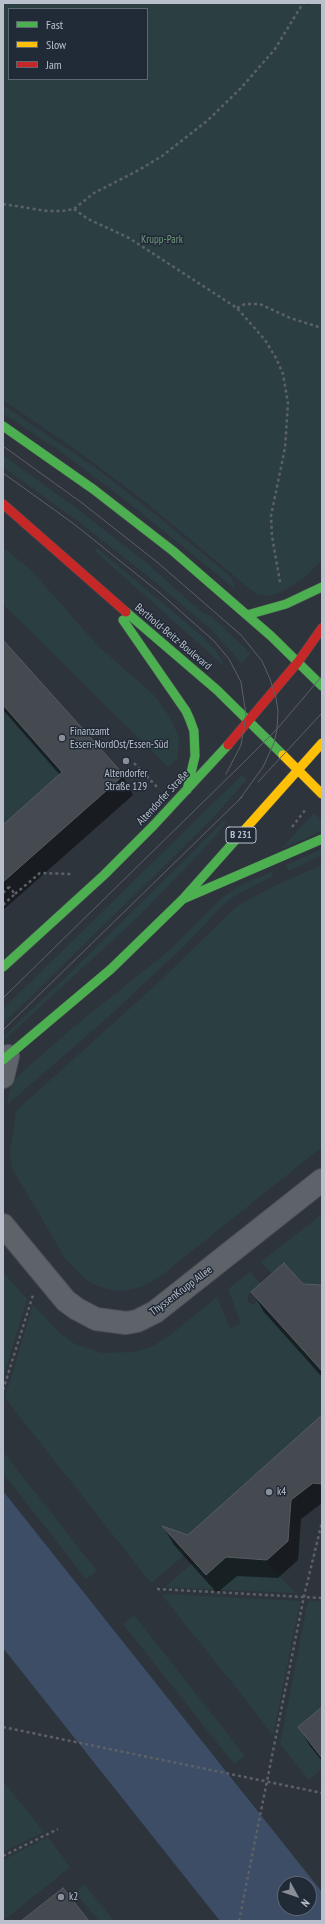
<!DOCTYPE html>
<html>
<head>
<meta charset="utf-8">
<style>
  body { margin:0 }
  #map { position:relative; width:325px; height:1924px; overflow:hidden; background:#2e343c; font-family:"PT Sans Narrow",sans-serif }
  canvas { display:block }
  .frame { position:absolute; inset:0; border:4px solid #bac0cb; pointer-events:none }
  .legend { position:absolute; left:8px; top:8px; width:140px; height:72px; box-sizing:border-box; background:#212a37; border:1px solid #5e6672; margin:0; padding:5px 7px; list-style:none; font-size:12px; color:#bac0cb }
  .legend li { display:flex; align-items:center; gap:8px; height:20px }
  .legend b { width:20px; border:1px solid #5e6672 }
  .north { position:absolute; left:277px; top:1876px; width:40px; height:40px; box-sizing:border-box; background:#212a37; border:1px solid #5e6672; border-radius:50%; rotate:130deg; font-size:11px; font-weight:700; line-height:16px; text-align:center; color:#bac0cb }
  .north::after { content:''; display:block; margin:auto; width:14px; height:18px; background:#898f99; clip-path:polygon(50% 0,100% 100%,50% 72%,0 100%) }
</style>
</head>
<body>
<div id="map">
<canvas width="325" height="1924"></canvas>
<div class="frame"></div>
<ul class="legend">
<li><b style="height:5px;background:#4caf50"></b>Fast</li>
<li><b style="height:5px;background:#ffc107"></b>Slow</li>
<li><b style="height:5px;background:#c62828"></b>Jam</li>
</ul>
<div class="north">N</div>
</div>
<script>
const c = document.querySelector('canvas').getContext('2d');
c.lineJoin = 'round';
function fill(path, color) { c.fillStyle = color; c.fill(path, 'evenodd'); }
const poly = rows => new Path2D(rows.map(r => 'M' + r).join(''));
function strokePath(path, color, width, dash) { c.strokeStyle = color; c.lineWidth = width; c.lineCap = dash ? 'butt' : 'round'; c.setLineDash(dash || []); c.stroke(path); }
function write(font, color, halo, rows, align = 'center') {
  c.font = font + ' "PT Sans Narrow",sans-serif'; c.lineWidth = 3; c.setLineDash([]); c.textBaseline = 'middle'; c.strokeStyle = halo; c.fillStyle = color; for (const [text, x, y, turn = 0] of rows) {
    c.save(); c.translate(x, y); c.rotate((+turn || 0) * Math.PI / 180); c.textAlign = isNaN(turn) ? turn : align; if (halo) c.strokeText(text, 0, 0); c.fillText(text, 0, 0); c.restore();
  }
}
fill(poly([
  [3,3,303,3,309,6,311,3,322,3,322,560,305,577,283,591,268,596,256,594,138,496,75,449,3,400],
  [9,9,147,9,147,79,9,79],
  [3,405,96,468,160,518,230,576,235,585,234,588,125,500,63,453,3,413],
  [3,455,76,508,143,560,204,614,211,616,250,653,242,664,213,631,154,581,79,522,3,467],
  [3,547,31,570,99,647,154,695,171,719,179,739,177,759,168,767,3,604],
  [97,548,202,636,216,651,226,668,95,551],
  [3,705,62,772,3,825],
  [242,775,247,779,215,816,3,1024,3,1009],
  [314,813,322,820,322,831,281,849],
  [224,821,226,823,212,840,139,916,3,1041,3,1037,64,979],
  [322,849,322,855,291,870,288,870,286,865],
  [322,865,322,1147,158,1278,141,1287,121,1291,106,1289,93,1284,82,1276,65,1258,12,1168,10,1154,16,1111,158,983,237,906,274,886],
  [273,871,271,877,236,895,224,904,184,946,108,1017,7,1105,12,1082,28,1067,76,1025,171,949,223,897,241,885],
  [322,1214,322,1285,303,1284,284,1263,272,1274,261,1262],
  [3,1272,27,1299,3,1378],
  [250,1272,261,1284,248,1295,248,1302,253,1305,261,1299,260,1302,322,1371,322,1415,187,1538,182,1532,176,1532,187,1553,151,1583,5,1398,33,1305,60,1333,75,1344,102,1353,134,1352,153,1346,169,1336,217,1297,230,1328,241,1324,228,1289],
  [4,1453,97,1571,86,1579,3,1473],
  [226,1557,264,1560,296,1593,165,1587,194,1562,206,1575],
  [161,1594,300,1601,273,1735,246,1700],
  [308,1601,322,1602,322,1707,298,1727,322,1758,322,1769,309,1780,280,1744],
  [134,1615,245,1756,234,1764,123,1624],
  [3,1781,44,1832,3,1852],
  [48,1837,70,1867,3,1921,3,1860],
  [84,1884,114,1921,99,1921,75,1892]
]), '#2b3f43');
fill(poly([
  [3,1491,322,1892,322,1921,220,1921,3,1648],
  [285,1884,309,1884,309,1908,285,1908]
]), '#3d4d66');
fill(poly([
  [3,641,123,776,133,795,3,910,3,826,60,775,3,710],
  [303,1285,322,1286,322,1377,263,1311,253,1292],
  [322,1416,322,1503,301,1519,298,1560,278,1578,237,1576,217,1593,174,1545,164,1528,189,1536],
  [322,1709,322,1761,310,1746,299,1727]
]), '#0007');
const building = poly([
  [3,640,124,775,3,882,3,825,62,772,3,705,3,640],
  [284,1263,303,1284,322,1285,322,1371,251,1292,284,1263],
  [322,1415,322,1484,313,1483,291,1500,288,1541,267,1560,226,1557,206,1575,162,1526,188,1535,322,1415],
  [322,1707,322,1758,298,1727,322,1707],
  [63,1888,89,1921,21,1921,63,1888]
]);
fill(building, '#454a50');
strokePath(building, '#575b63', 1);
const street = poly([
  [3,1077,8,1056],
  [3,1225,66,1301,77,1309,96,1319,126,1323,137,1321,155,1312,322,1180]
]);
const fast = poly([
  [3,426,93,489,173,551,271,636,322,686],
  [126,612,217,690,283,755],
  [247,615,286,604,322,587],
  [123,620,186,711,190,720,194,731,195,756,187,790],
  [183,899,322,839],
  [3,967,104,875,153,826,228,745],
  [3,1060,111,969,183,899,240,835]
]);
const slow = poly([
  [283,755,322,794],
  [240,835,322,743]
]);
const jam = poly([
  [3,504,126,612],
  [228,745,298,662,322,628]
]);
strokePath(street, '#4d5057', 24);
strokePath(fast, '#4d5057', 10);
strokePath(slow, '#4d5057', 10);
strokePath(jam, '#4d5057', 10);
strokePath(poly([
  [3,204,47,211,62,211,74,209,94,193,139,170,162,156,207,121,241,88,275,49,303,3],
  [74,209,88,219,129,238,237,308,265,340,276,358,283,374,288,403,285,448,271,516,272,536,280,582],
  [237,308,245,304,260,304,290,318,322,328],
  [134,763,159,789],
  [292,827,306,809],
  [3,893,9,887,7,884],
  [15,894,40,873,71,874],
  [3,905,15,894,9,887],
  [3,1390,33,1295],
  [157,1589,322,1598],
  [3,1727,322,1793],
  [3,1856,58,1829],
  [239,1921,304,1596,322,1522]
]), '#5c6166', 2.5, [3, 3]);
strokePath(street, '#5e6269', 22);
strokePath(fast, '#4caf50', 9);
strokePath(slow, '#ffc107', 9);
strokePath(jam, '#c62828', 9);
strokePath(poly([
  [3,446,82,503,157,562,241,635,262,661,270,679,276,698,278,711,277,729,274,743,263,767,239,800],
  [3,473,74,524,160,593,214,641,229,659,241,682,246,715,241,745,226,774],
  [258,782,322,713],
  [3,998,242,764,277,729,322,676],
  [3,1030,242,797]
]), '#5c6168', 1);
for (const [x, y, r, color] of [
  [62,738,4,"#898f99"],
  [126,761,4,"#898f99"],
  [269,1492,4,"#898f99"],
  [61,1897,4,"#898f99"]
]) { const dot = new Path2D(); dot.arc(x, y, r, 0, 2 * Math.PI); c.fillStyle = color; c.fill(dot); strokePath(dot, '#212a37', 1.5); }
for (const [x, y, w] of [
  [241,835,30]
]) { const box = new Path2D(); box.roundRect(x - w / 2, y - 8, w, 16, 3); c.fillStyle = '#212a37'; c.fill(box); strokePath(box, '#bac0cb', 1); }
write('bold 10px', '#bac0cb', null, [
  ["B 231",241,835]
]);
write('11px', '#729b7c', '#212a37', [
  ["Krupp-Park",162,240]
]);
write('11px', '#bac0cb', '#212a37', [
  ["Berthold-Beitz-Boulevard",173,637,40],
  ["Altendorfer Straße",163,798,-47],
  ["ThyssenKrupp Allee",181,1291,-37]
]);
write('11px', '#bac0cb', '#212a37', [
  ["Finanzamt",70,732],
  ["Essen-NordOst/Essen-Süd",70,745],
  ["Altendorfer",126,774,"center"],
  ["Straße 129",126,787,"center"],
  ["k4",277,1492],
  ["k2",69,1897]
], 'left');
</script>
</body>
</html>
